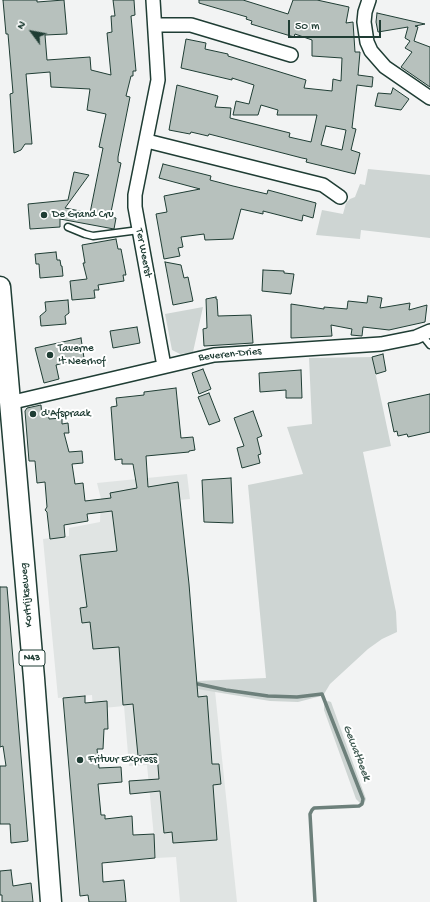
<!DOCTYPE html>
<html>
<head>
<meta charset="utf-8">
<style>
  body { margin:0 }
  #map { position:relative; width:430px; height:902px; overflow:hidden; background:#f2f3f3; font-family:"Gochi Hand",sans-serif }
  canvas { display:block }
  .north { position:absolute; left:12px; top:12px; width:40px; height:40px; -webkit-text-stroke:3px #fff; paint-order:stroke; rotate:302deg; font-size:11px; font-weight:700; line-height:16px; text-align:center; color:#1f3d34 }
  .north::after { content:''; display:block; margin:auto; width:14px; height:18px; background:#1f3d34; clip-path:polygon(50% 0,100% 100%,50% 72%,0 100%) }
  .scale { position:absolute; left:288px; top:20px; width:93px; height:18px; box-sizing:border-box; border:2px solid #1f3d34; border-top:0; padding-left:5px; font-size:12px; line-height:14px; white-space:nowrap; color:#1f3d34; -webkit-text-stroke:3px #fff; paint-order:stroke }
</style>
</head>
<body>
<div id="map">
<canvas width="430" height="902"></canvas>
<div class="north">N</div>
<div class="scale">50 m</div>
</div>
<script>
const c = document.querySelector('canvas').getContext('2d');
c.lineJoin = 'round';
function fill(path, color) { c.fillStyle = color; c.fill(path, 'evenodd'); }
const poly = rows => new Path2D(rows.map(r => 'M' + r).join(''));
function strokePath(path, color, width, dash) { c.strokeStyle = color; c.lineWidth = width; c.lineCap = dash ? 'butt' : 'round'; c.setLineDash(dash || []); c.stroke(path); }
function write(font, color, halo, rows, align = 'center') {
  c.font = font + ' "Gochi Hand",sans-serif'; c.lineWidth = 4; c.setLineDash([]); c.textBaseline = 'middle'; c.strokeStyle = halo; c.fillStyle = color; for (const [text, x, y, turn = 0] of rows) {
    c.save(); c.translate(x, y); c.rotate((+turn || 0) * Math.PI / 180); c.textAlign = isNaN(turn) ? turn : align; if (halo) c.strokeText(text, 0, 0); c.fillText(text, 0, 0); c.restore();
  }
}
fill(poly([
  [187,474,190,499,180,500,197,689,215,691,237,902,180,902,176,857,156,858,147,765,129,766,124,706,93,709,92,695,58,698,43,539,69,536,69,528,100,522,101,499,97,483]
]), '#e0e4e3');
fill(poly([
  [368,169,430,175,430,238,361,230,360,239,316,235,322,210,343,214,346,203,350,199,355,197,360,184,365,185],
  [203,307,193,352,180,354,172,350,165,314],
  [372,357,391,446,363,452,396,612,397,632,382,639,368,649,330,684,324,694,321,696,298,702,270,701,197,689,197,681,266,678,248,485,303,474,287,427,312,424,309,358],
  [328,701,331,702,366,799,364,804,360,803,356,799,324,710,324,703]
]), '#ced5d3');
strokePath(poly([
  [198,684,226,690,268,696,297,697,322,694,363,799,362,804,359,806,314,808,312,810,310,814,315,902]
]), '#6d807b', 3.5);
const building = poly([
  [3,0,37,0,37,2,64,0,67,34,45,35,47,60,90,57,91,70,111,75,107,33,112,32,111,16,115,16,113,0,134,0,135,15,131,16,136,71,133,71,133,76,131,76,126,96,130,97,118,157,118,162,121,163,110,217,116,218,114,229,60,219,60,227,30,229,28,204,68,200,74,172,89,175,65,208,90,213,103,148,99,147,106,114,87,110,90,89,51,87,50,72,26,74,32,144,25,144,21,150,14,153,10,94,13,93,8,34,6,34,3,0],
  [199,0,243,0,288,14,293,0,317,0,349,7,346,23,353,22,355,52,360,52,358,75,373,77,372,87,357,85,352,128,356,129,351,150,360,153,355,174,306,162,307,159,302,158,209,134,208,136,191,132,190,134,169,130,177,85,218,96,215,107,231,108,230,118,290,133,289,137,311,142,317,115,277,115,278,110,261,105,258,115,233,115,236,101,249,104,254,85,232,78,232,80,181,68,186,39,206,43,205,49,228,54,228,56,306,80,304,88,332,91,333,79,341,81,342,58,312,56,312,40,295,34,294,37,251,24,252,21,246,19,247,17,199,3,199,0],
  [326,126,346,130,342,150,321,145,326,126],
  [377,13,425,24,415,26,418,27,414,41,430,47,430,87,401,67,412,52,405,48,410,41,405,38,408,27,378,32,376,22,377,13],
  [393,88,409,99,401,110,375,106,378,93,391,94,393,88],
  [163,164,211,176,210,180,233,186,267,194,268,190,316,203,313,218,303,215,302,221,263,211,263,214,241,209,233,239,205,240,204,234,181,237,183,247,178,248,180,256,164,259,156,214,167,212,164,196,200,189,159,178,163,164],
  [116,239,118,249,121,249,126,275,123,275,124,281,98,285,99,290,94,290,95,298,72,300,70,281,87,279,83,263,85,263,82,245,116,239],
  [56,252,57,260,60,260,61,266,62,266,63,276,40,278,39,264,36,264,35,254,56,252],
  [165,262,181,265,184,278,188,277,193,301,173,305,165,262],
  [263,270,284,271,284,273,294,274,291,294,262,291,263,270],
  [368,296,382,298,380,308,410,303,409,310,427,305,425,322,389,330,363,327,362,336,351,335,352,329,331,325,332,336,291,338,291,304,324,309,324,307,347,309,348,301,367,303,368,296],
  [216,297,216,299,217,299,218,316,251,315,253,343,204,346,203,329,207,328,206,299,216,297],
  [68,300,69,313,65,316,66,324,41,326,40,316,46,311,45,302,68,300],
  [137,327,140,343,113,348,110,331,137,327],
  [81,338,84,358,56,365,59,379,44,383,35,348,81,338],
  [383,354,386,371,376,374,372,357,383,354],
  [203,369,211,389,199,394,192,373,203,369],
  [301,370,302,398,286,398,286,390,260,392,259,373,301,370],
  [176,388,181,438,193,437,195,450,189,451,189,452,146,456,148,487,178,482,189,584,198,697,207,696,212,764,219,764,221,784,213,785,217,840,173,843,172,832,164,833,160,791,130,794,129,781,159,779,157,754,138,756,133,704,123,705,119,647,93,649,90,622,82,623,80,608,87,607,80,555,117,551,112,511,87,514,88,521,64,525,65,537,50,539,47,512,45,510,47,507,45,482,37,483,35,461,29,461,25,411,27,408,41,405,42,417,49,416,49,419,62,418,62,424,68,423,69,433,64,433,69,452,82,451,83,463,72,464,75,484,83,483,85,501,111,498,110,493,137,488,133,464,122,464,122,459,115,460,111,407,117,406,116,398,144,395,144,392,176,388],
  [209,393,220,421,209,425,198,397,209,393],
  [430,394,430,432,408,437,407,434,398,436,397,431,394,432,388,403,430,394],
  [253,411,262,436,257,438,261,454,258,455,260,463,242,468,237,448,244,446,234,418,253,411],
  [231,478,233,523,204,522,202,480,231,478],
  [0,587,7,587,28,841,11,843,10,824,0,824,0,766,6,766,3,746,0,747,0,587],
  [85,696,85,703,107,701,108,729,104,729,103,749,97,749,99,768,121,767,122,782,98,784,101,815,105,815,105,819,132,816,133,835,154,834,155,858,102,863,103,882,124,880,126,902,89,902,88,895,80,896,63,698,85,696],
  [11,870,13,886,31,883,33,902,2,902,2,895,0,895,0,871,11,870]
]);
fill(building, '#b7c1bd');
strokePath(building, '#1f3d34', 1);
const lane = poly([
  [68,227,85,234,93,236,139,230],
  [422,335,430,345]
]);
const street = poly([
  [153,0,158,80,135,195,135,207,164,366],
  [369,0,365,12,364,22,367,42,371,51,385,67,430,98],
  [155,25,191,25,291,55],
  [147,141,323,185,340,197],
  [9,403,214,355,381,344,416,337,430,331]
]);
const primary = poly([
  [0,287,34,678,51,902]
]);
strokePath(lane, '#1f3d34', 9);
strokePath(street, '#1f3d34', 16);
strokePath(primary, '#1f3d34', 23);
strokePath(lane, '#fff', 6);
strokePath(street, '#fff', 13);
strokePath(primary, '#fff', 20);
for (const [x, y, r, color] of [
  [44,215,4,"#1f3d34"],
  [50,355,4,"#1f3d34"],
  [33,414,4,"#1f3d34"],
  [80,760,4,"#1f3d34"]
]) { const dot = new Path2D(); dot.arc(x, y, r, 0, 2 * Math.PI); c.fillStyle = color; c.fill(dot); strokePath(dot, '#fff', 1.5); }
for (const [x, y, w] of [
  [32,658,26]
]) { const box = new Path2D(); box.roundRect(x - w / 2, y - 8, w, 16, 3); c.fillStyle = '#fff'; c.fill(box); strokePath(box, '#1f3d34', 1); }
write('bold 10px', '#1f3d34', null, [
  ["N43",32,658]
]);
write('11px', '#1f3d34', '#fff', [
  ["De Grand Cru",52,215],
  ["Taverne",58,349],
  ["'t Neerhof",58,362],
  ["d'Afspraak",41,414],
  ["Frituur Express",88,760]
], 'left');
write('11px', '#1f3d34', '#fff', [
  ["Ter Weerst",143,253,79],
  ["Beveren-Dries",230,355,-6],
  ["Kortrijkseweg",27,595,-95]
]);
write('italic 12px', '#465f57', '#fff', [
  ["Gewatbeek",356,753,69]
]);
</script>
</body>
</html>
